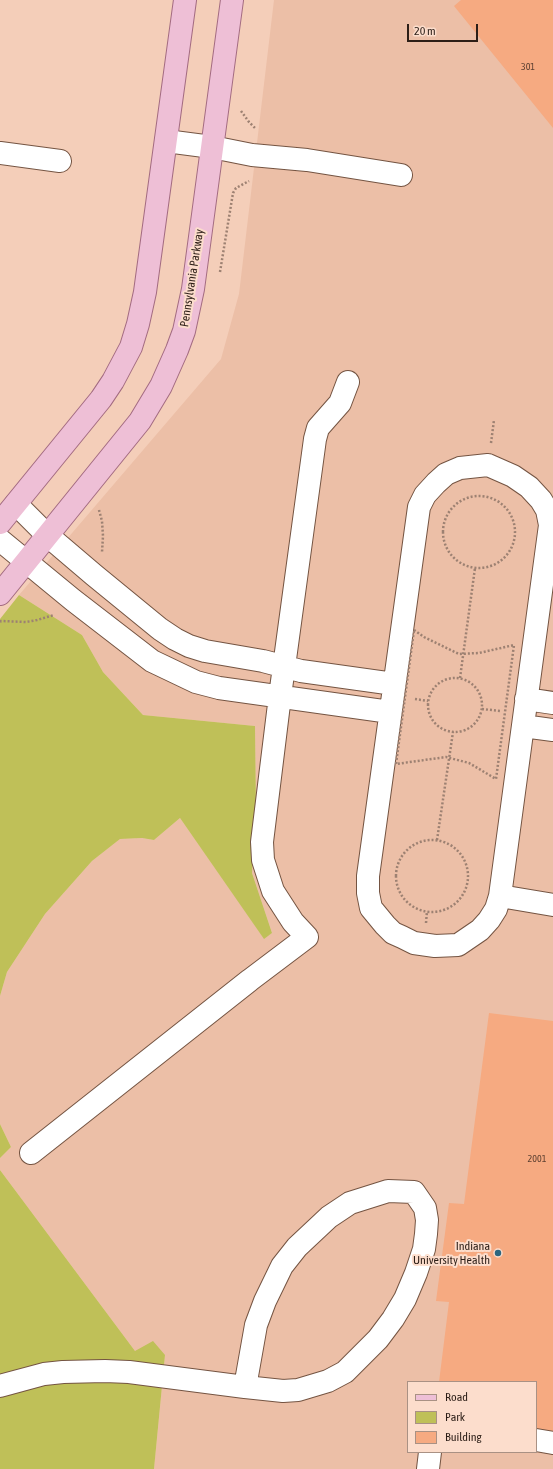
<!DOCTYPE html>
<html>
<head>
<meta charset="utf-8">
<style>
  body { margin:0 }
  #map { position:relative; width:553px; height:1469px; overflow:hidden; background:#f4ceb9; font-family:"Asap Condensed",sans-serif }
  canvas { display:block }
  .legend { position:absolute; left:407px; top:1381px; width:130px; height:72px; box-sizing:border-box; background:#fcddcc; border:1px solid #a99184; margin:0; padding:5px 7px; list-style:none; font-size:12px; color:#2c1e17 }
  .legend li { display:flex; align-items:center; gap:8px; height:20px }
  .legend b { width:20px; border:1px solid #a99184 }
  .scale { position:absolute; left:407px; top:24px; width:71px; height:18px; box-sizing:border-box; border:2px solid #2c1e17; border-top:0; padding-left:5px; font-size:12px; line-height:14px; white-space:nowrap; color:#2c1e17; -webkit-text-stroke:3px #fcddcc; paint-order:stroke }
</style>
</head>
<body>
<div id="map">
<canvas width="553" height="1469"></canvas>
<ul class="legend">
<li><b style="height:5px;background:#eebfd6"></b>Road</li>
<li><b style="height:11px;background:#bfc058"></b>Park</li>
<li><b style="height:11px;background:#f6aa81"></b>Building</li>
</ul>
<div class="scale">20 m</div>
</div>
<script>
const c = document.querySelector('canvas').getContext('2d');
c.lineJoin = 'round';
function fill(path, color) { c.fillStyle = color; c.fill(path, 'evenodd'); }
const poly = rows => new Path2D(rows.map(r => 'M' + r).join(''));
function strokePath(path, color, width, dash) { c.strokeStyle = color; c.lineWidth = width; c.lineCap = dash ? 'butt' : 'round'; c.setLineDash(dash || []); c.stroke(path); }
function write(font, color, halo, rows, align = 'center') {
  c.font = font + ' "Asap Condensed",sans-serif'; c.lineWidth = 4; c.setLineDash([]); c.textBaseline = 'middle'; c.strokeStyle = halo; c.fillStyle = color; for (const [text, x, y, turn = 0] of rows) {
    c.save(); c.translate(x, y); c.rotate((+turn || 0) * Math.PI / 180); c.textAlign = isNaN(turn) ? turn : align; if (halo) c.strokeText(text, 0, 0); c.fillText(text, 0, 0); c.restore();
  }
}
fill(poly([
  [274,0,553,0,553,1469,154,1469,165,1355,135,1351,0,1170,0,1158,11,1147,0,1124,0,996,7,972,45,914,92,861,120,839,142,838,154,840,180,818,264,938,272,933,252,873,256,808,255,726,143,715,103,672,82,635,19,595,221,359,239,294],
  [408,1382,536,1382,536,1452,408,1452]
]), '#ecbfa7');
fill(poly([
  [19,595,82,635,103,672,143,715,255,726,256,808,252,873,272,933,264,939,180,818,154,840,142,838,120,839,92,861,45,914,7,972,0,996,0,619],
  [0,1124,11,1147,0,1158],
  [0,1170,135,1351,153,1341,165,1355,154,1469,0,1469]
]), '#bfc058');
fill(poly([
  [461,0,553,0,553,128,454,6],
  [489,1013,553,1021,553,1432,536,1430,536,1382,439,1382,449,1302,436,1301,449,1203,464,1204]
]), '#f6aa81');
const minor = poly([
  [166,141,212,147,252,155,307,160,401,175],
  [0,153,60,161],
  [488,465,513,476,529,487,541,500,547,510,550,525,500,896,496,909,489,920,480,930,458,945,435,946,414,943,402,937,393,933,385,925,371,908,368,893,368,876,419,507,425,495,436,483,446,474,460,468,488,465],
  [16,504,47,535,94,575,160,629,175,639,189,646,205,651,263,661,301,671,394,684],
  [0,540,73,600,152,661,196,682,219,688,390,712],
  [526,699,553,703],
  [523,726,553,730],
  [500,896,553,905],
  [31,1153,250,980,307,937,293,922,273,891,263,860,262,842,280,696,315,439,318,428,340,403,348,382],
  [0,1386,44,1374,63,1372,105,1371,129,1372,245,1387,283,1391,298,1390,328,1381,345,1372,378,1339,393,1319,405,1299,416,1273,424,1249,426,1234,427,1220,425,1208,414,1192,388,1191,350,1203,329,1217,297,1247,282,1266,265,1301,256,1325,245,1387],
  [536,1440,553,1443],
  [428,1469,430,1452]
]);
const major = poly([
  [0,523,101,399,113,381,131,347,138,324,145,292,185,0],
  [0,594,140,421,161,386,177,350,184,331,193,289,232,0]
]);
strokePath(minor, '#745442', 24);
strokePath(major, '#a36b81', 24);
strokePath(poly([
  [241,111,249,122,255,128],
  [220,272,233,193,236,188,249,181],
  [491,443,494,420],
  '443 532a36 36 0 1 1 72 0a36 36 0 1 1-72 0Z',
  [99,510,102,521,103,536,102,552],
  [0,622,1,621,26,622,37,620,54,615],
  [414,630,424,637,459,654,479,653,514,645,496,779,469,763,446,757,396,764,414,630],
  [460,678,475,568],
  '428 705a27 27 0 1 1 54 0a27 27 0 1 1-54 0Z',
  [415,699,428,701],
  [482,709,501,711],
  [437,840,453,732],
  '396 876a36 36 0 1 1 72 0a36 36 0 1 1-72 0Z',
  [426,923,427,911]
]), '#9d8172', 2.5, [2, 2]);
strokePath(minor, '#fff', 22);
strokePath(major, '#eebfd6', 22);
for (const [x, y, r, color] of [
  [498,1253,4,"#2d667f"]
]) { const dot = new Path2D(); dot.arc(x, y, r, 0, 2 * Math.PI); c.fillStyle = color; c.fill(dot); strokePath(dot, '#fcddcc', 1.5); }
write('10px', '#5e4132', null, [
  ["301",528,67],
  ["2001",537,1159]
]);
write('12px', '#2c1e17', '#fcddcc', [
  ["Pennsylvania Parkway",192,278,-81]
]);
write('12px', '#2c1e17', '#fcddcc', [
  ["Indiana",490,1246],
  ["University Health",490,1260]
], 'right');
</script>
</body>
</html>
